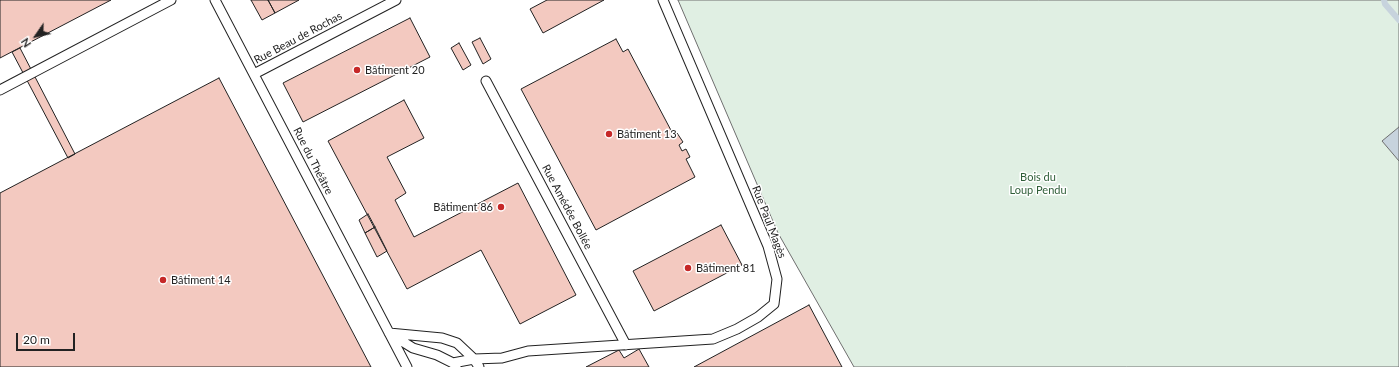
<!DOCTYPE html>
<html>
<head>
<meta charset="utf-8">
<style>
  body { margin:0 }
  #map { position:relative; width:1399px; height:367px; overflow:hidden; background:#fff; font-family:Lato,sans-serif }
  canvas { display:block }
  .north { position:absolute; left:16px; top:16px; width:40px; height:40px; -webkit-text-stroke:3px #fff; paint-order:stroke; rotate:236deg; font-size:11px; font-weight:700; line-height:16px; text-align:center; color:#222 }
  .north::after { content:''; display:block; margin:auto; width:14px; height:18px; background:#222; clip-path:polygon(50% 0,100% 100%,50% 72%,0 100%) }
  .scale { position:absolute; left:16px; top:333px; width:59px; height:18px; box-sizing:border-box; border:2px solid #222; border-top:0; padding-left:5px; font-size:12px; line-height:14px; white-space:nowrap; color:#222; -webkit-text-stroke:3px #fff; paint-order:stroke }
</style>
</head>
<body>
<div id="map">
<canvas width="1399" height="367"></canvas>
<div class="north">N</div>
<div class="scale">20 m</div>
</div>
<script>
const c = document.querySelector('canvas').getContext('2d');
c.lineJoin = 'round';
function fill(path, color) { c.fillStyle = color; c.fill(path, 'evenodd'); }
const poly = rows => new Path2D(rows.map(r => 'M' + r).join(''));
function strokePath(path, color, width, dash) { c.strokeStyle = color; c.lineWidth = width; c.lineCap = dash ? 'butt' : 'round'; c.setLineDash(dash || []); c.stroke(path); }
function write(font, color, halo, rows, align = 'center') {
  c.font = font + ' Lato,sans-serif'; c.lineWidth = 3; c.setLineDash([]); c.textBaseline = 'middle'; c.strokeStyle = halo; c.fillStyle = color; for (const [text, x, y, turn = 0] of rows) {
    c.save(); c.translate(x, y); c.rotate((+turn || 0) * Math.PI / 180); c.textAlign = isNaN(turn) ? turn : align; if (halo) c.strokeText(text, 0, 0); c.fillText(text, 0, 0); c.restore();
  }
}
const green = poly([
  [678,0,1399,0,1399,367,854,367,778,233,678,0]
]);
fill(green, '#e0efe3');
strokePath(green, '#6f6f6f', 1);
const water = poly([
  [1399,127,1399,161,1382,141,1399,127]
]);
fill(water, '#c7d3dd');
strokePath(water, '#6f6f6f', 1);
strokePath(poly([
  [1384,0,1385,4,1399,20]
]), '#c7d3dd', 6);
const building = poly([
  [0,0,111,0,0,58,0,0],
  [251,0,268,0,275,13,262,20,251,0],
  [268,0,299,0,275,13,268,0],
  [547,0,604,0,543,33,530,9,547,0],
  [410,18,430,57,303,122,283,83,410,18],
  [480,38,491,59,483,64,472,42,480,38],
  [616,39,623,52,628,49,674,136,677,133,683,142,679,145,682,151,686,149,690,157,686,159,695,177,596,230,521,89,616,39],
  [459,43,471,65,463,70,451,48,459,43],
  [20,48,75,154,68,158,12,52,20,48],
  [219,78,371,367,0,367,0,193,219,78],
  [404,100,424,138,387,157,406,193,395,200,414,237,518,183,576,295,520,324,481,250,407,289,328,141,404,100],
  [368,214,375,227,365,233,359,220,368,214],
  [721,225,742,265,654,311,633,271,721,225],
  [375,227,387,251,377,257,365,233,375,227],
  [809,305,842,367,694,367,809,305],
  [639,349,649,367,586,367,619,350,624,358,639,349]
]);
fill(building, '#f3c9c0');
strokePath(building, '#222', 1);
const lane = poly([
  [215,0,407,367],
  [254,74,396,0],
  [486,81,626,345],
  [0,90,171,0],
  [389,333,442,338,457,343,474,359,479,367],
  [392,335,413,348,437,355,453,363,456,367],
  [453,363,474,359,502,358,528,351,713,339,737,329,758,317,774,304,777,279,768,246,663,0]
]);
strokePath(lane, '#222', 11);
strokePath(lane, '#fff', 9);
for (const [x, y, r, color] of [
  [357,70,4,"#c62828"],
  [609,134,4,"#c62828"],
  [501,207,4,"#c62828"],
  [688,268,4,"#c62828"],
  [163,280,4,"#c62828"]
]) { const dot = new Path2D(); dot.arc(x, y, r, 0, 2 * Math.PI); c.fillStyle = color; c.fill(dot); strokePath(dot, '#fff', 1.5); }
write('11px', '#222', '#fff', [
  ["Rue Beau de Rochas",298,38,-28],
  ["Rue du Théâtre",313,161,63],
  ["Rue Amédée Bollée",567,207,62],
  ["Rue Paul Magès",769,222,69]
]);
write('11px', '#222', '#fff', [
  ["Bâtiment 20",365,70],
  ["Bâtiment 13",617,134],
  ["Bâtiment 86",493,207,"right"],
  ["Bâtiment 81",696,268],
  ["Bâtiment 14",171,280]
], 'left');
write('11px', '#2f5e38', '#fff', [
  ["Bois du",1038,177],
  ["Loup Pendu",1038,190]
]);
</script>
</body>
</html>
